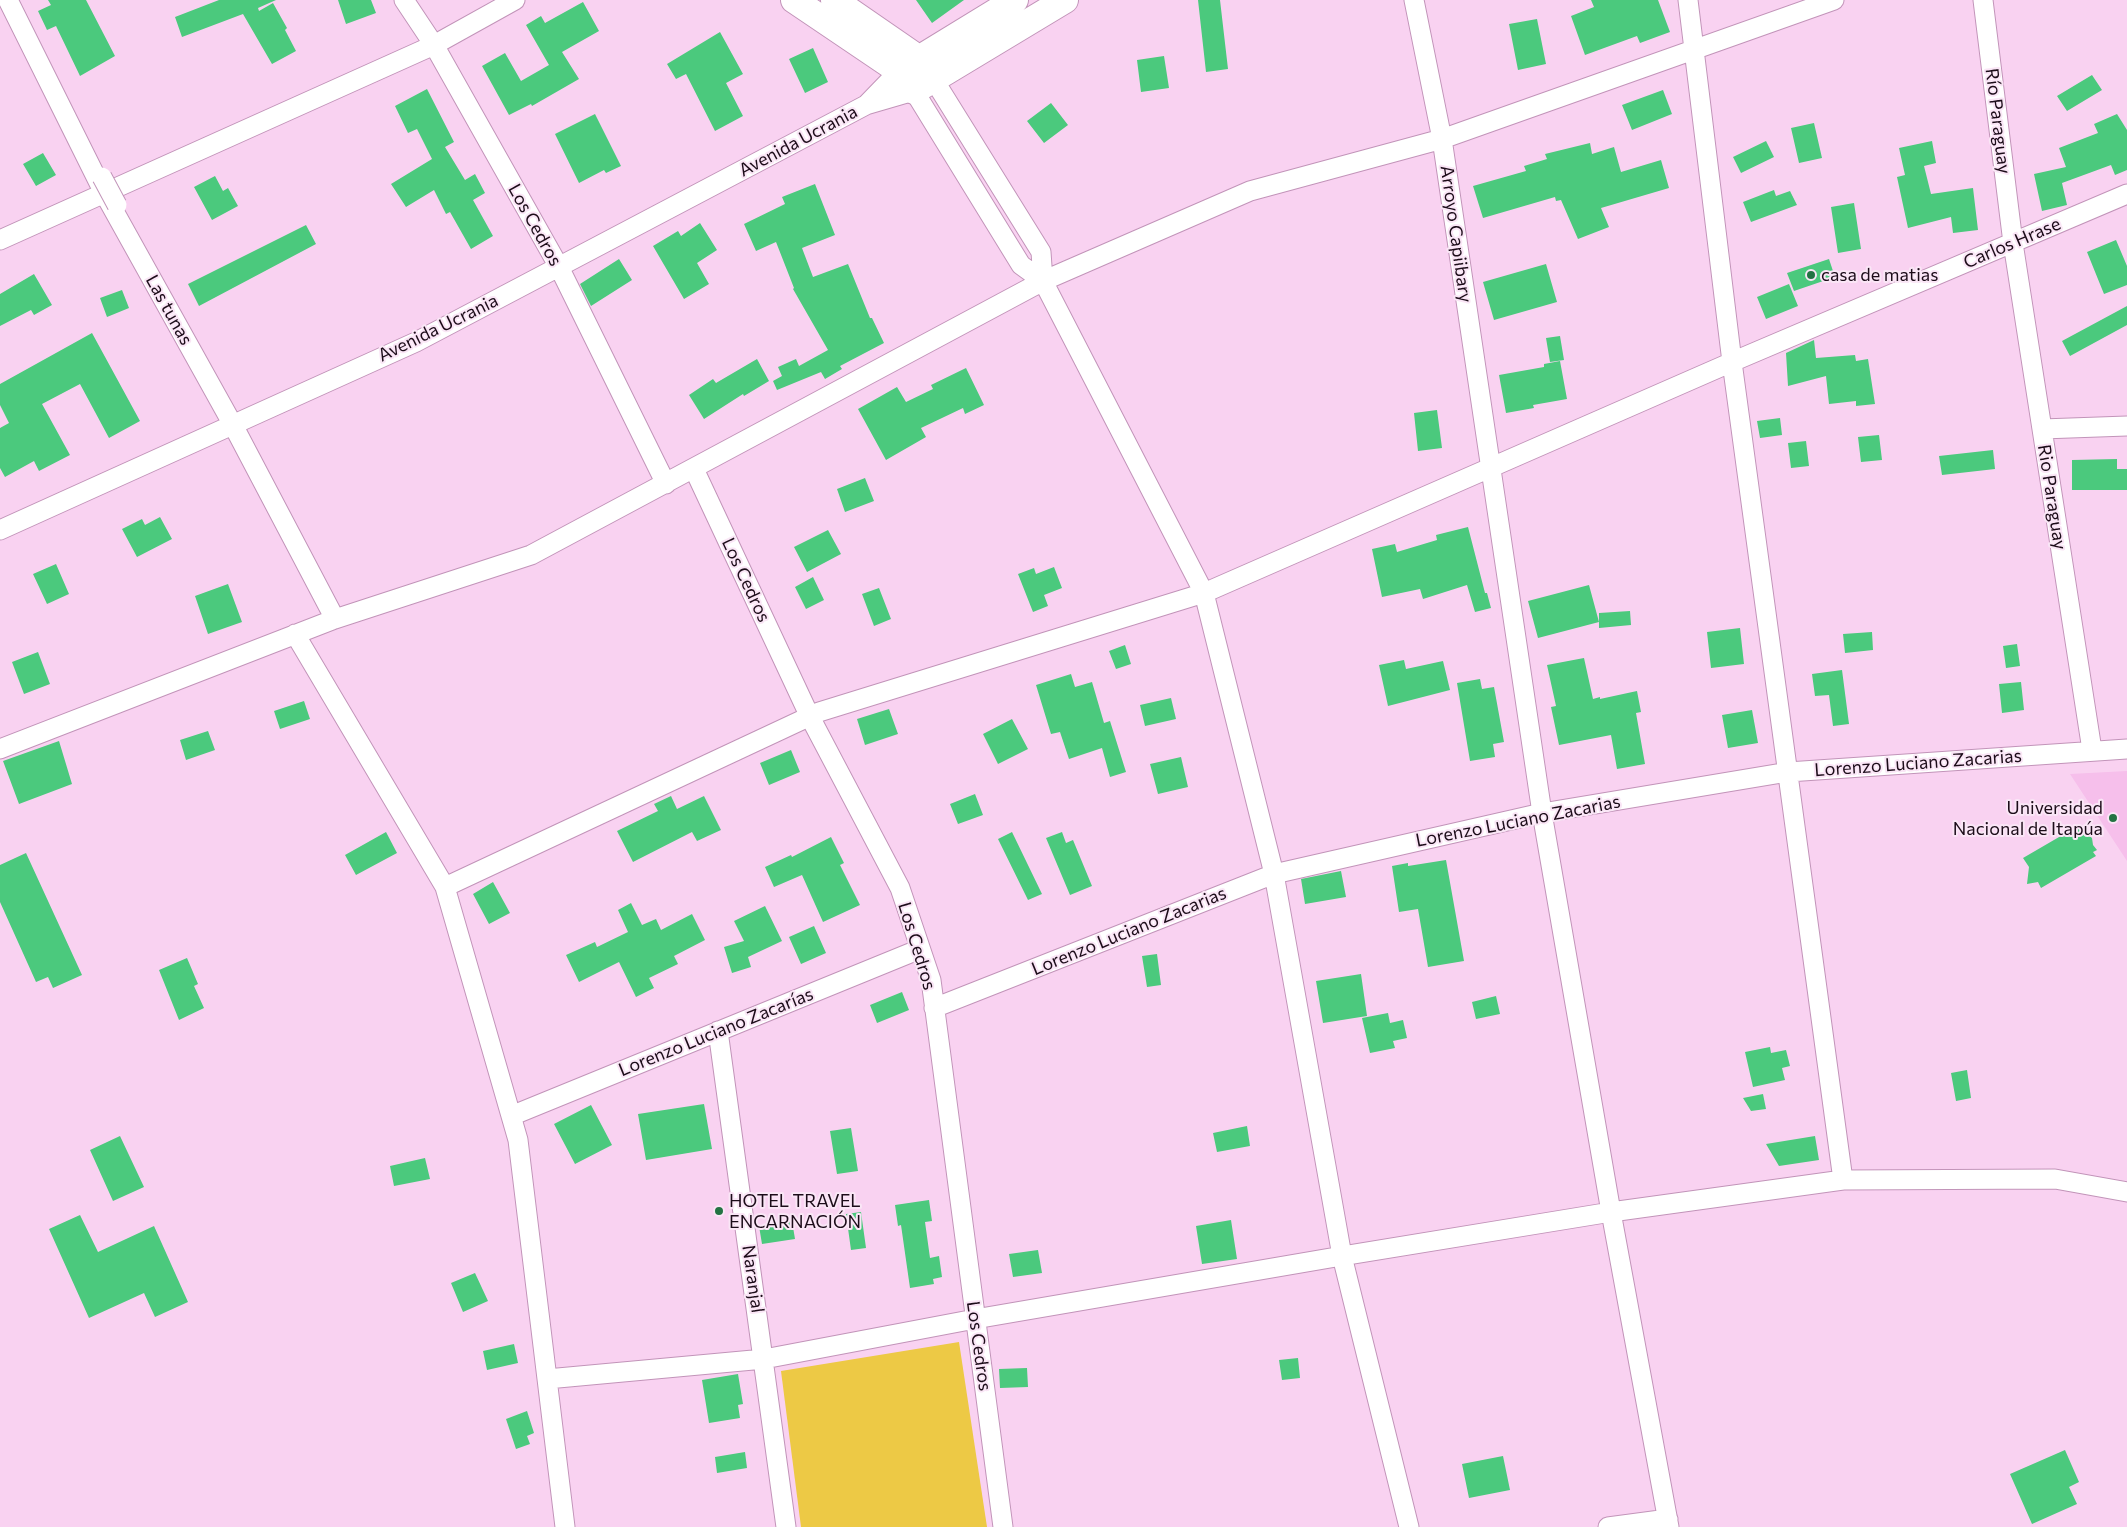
<!DOCTYPE html>
<html>
<head>
<meta charset="utf-8">
<style>
  body { margin:0 }
  canvas { display:block; background:#f9d2f1 }
</style>
</head>
<body>
<canvas width="2127" height="1527"></canvas>
<script>
const c = document.querySelector('canvas').getContext('2d');
c.lineJoin = 'round';
function fill(path, color) { c.fillStyle = color; c.fill(path, 'evenodd'); }
const poly = rows => new Path2D(rows.map(r => 'M' + r).join(''));
function strokePath(path, color, width, dash) { c.strokeStyle = color; c.lineWidth = width; c.lineCap = dash ? 'butt' : 'round'; c.setLineDash(dash || []); c.stroke(path); }
function write(font, color, halo, rows, align = 'center') {
  c.font = font + ' Commissioner,sans-serif'; c.lineWidth = 4; c.setLineDash([]); c.textBaseline = 'middle'; c.strokeStyle = halo; c.fillStyle = color; for (const [text, x, y, turn = 0] of rows) {
    c.save(); c.translate(x, y); c.rotate((+turn || 0) * Math.PI / 180); c.textAlign = isNaN(turn) ? turn : align; if (halo) c.strokeText(text, 0, 0); c.fillText(text, 0, 0); c.restore();
  }
}
fill(poly([
  [2127,771,2127,861,2070,774]
]), '#f6bfeb');
fill(poly([
  [959,1342,987,1527,801,1527,781,1371]
]), '#edc945');
fill(poly([
  [48,0,86,0,115,56,80,76,56,26,47,30,38,11,51,5],
  [219,0,276,0,258,8,259,11,273,3,287,28,285,30,296,51,272,64,243,14,182,37,175,17],
  [338,0,371,0,376,13,346,24],
  [916,0,964,0,932,23],
  [1198,0,1220,0,1228,69,1206,72],
  [1591,0,1658,0,1670,32,1640,43,1637,36,1585,55,1571,16,1594,7],
  [583,2,599,31,562,52,579,79,532,106,531,104,509,115,482,66,505,53,521,81,549,65,526,25,541,16,545,23],
  [1537,19,1546,64,1518,70,1509,24],
  [720,32,743,74,726,83,743,116,715,131,686,74,676,79,667,64],
  [813,48,828,82,805,93,789,59],
  [1164,56,1169,88,1141,92,1137,60],
  [2092,75,2102,90,2067,111,2057,96],
  [427,89,454,142,445,147,465,180,475,174,485,193,473,200,493,236,471,249,450,212,446,214,434,190,406,207,391,184,432,159,417,129,408,133,395,106],
  [1663,90,1672,114,1632,130,1622,105],
  [1051,103,1068,125,1044,143,1027,121],
  [595,114,621,166,606,173,604,170,579,183,555,134],
  [2117,114,2127,130,2127,170,2115,175,2111,165,2062,183,2067,205,2042,211,2034,174,2066,167,2059,148,2098,133,2094,124],
  [1814,123,1822,158,1799,163,1791,128],
  [1766,141,1774,157,1741,173,1733,157],
  [1932,141,1936,163,1924,166,1931,194,1973,188,1978,230,1953,233,1951,217,1908,228,1897,177,1905,175,1899,148],
  [1590,143,1592,154,1614,147,1621,172,1661,160,1669,188,1601,208,1609,227,1578,239,1561,200,1556,201,1555,197,1483,218,1473,186,1526,171,1524,166,1547,159,1545,154],
  [43,153,56,175,36,186,23,164],
  [215,176,223,191,228,188,238,206,212,220,194,187],
  [815,184,835,235,802,248,813,277,848,264,870,318,872,318,884,343,840,366,842,369,825,379,821,372,777,390,773,381,782,376,778,367,796,359,799,366,828,350,793,289,794,288,776,242,756,251,744,224,785,204,782,197],
  [1774,190,1776,196,1790,191,1797,205,1751,222,1743,202],
  [1854,203,1861,249,1838,253,1831,207],
  [700,223,717,250,697,263,709,284,684,299,653,246,678,231,681,236],
  [306,225,316,244,199,306,188,284],
  [2116,240,2127,266,2127,285,2104,294,2087,252],
  [619,259,632,280,591,306,580,284],
  [1829,259,1835,277,1794,291,1787,273],
  [1546,264,1557,302,1494,320,1483,282],
  [34,274,52,305,34,315,31,310,0,326,0,294],
  [1789,284,1798,306,1766,319,1757,297],
  [122,290,129,308,107,317,100,298],
  [2127,306,2127,325,2070,356,2062,341],
  [92,333,140,421,109,438,80,384,42,404,70,455,39,471,34,461,5,477,0,468,0,428,9,423,0,405,0,384],
  [1560,336,1564,360,1550,362,1546,338],
  [1814,340,1816,358,1855,355,1856,361,1868,359,1875,404,1856,406,1856,401,1829,404,1826,376,1788,386,1786,353],
  [757,359,769,381,744,396,743,394,704,419,689,395,713,379,716,383],
  [1560,361,1567,399,1533,405,1534,408,1506,413,1499,375,1544,367,1544,364],
  [966,368,984,405,965,414,963,408,921,428,926,437,886,460,858,409,897,387,906,402,933,389,931,385],
  [1437,410,1442,448,1418,451,1414,413],
  [1780,418,1782,435,1760,438,1757,421],
  [1879,435,1882,460,1861,462,1858,437],
  [1806,441,1809,466,1791,468,1788,443],
  [1993,450,1995,469,1942,475,1939,456],
  [2117,459,2117,469,2127,469,2127,490,2072,490,2072,460],
  [865,478,874,501,845,512,837,489],
  [160,517,172,539,137,557,122,529,142,519,145,525],
  [1468,527,1485,593,1487,593,1491,608,1475,612,1467,585,1423,599,1420,589,1382,597,1372,549,1395,544,1397,552,1437,540,1436,535],
  [828,530,841,554,807,572,794,547],
  [56,564,69,594,47,604,33,574],
  [1054,567,1062,588,1044,595,1048,606,1033,612,1018,574,1034,568,1036,574],
  [813,577,824,600,806,609,795,587],
  [228,584,242,622,208,634,195,596],
  [1589,585,1599,622,1538,638,1528,601],
  [879,588,891,619,874,626,862,594],
  [1630,611,1631,625,1599,628,1599,613],
  [1740,628,1744,664,1711,668,1707,632],
  [1872,632,1873,650,1845,653,1843,634],
  [2017,644,2020,666,2006,668,2003,646],
  [1125,645,1131,664,1116,669,1109,651],
  [38,652,50,684,24,694,12,662],
  [1584,658,1593,699,1600,697,1600,699,1637,691,1641,712,1636,713,1645,764,1617,769,1611,735,1559,745,1551,707,1556,706,1547,665],
  [1404,660,1406,669,1443,661,1450,690,1388,706,1379,665],
  [1842,670,1849,724,1833,726,1829,695,1815,696,1812,674],
  [1071,674,1075,687,1092,682,1104,723,1110,721,1126,772,1110,777,1102,748,1069,759,1060,732,1051,734,1036,685],
  [1480,679,1482,689,1494,687,1504,742,1493,744,1495,757,1470,761,1457,683],
  [2021,682,2024,710,2002,713,1999,684],
  [1171,698,1176,719,1145,726,1140,705],
  [304,701,310,719,280,729,274,711],
  [889,709,898,734,865,745,857,719],
  [1752,710,1758,743,1728,748,1722,715],
  [1012,719,1028,749,998,764,983,734],
  [208,731,215,750,186,760,180,740],
  [59,741,72,784,19,804,3,761],
  [791,750,800,772,769,785,760,763],
  [1181,757,1188,787,1158,794,1150,764],
  [975,794,983,815,958,824,950,804],
  [671,796,677,809,704,796,721,830,697,841,692,832,633,862,617,831,658,811,654,804],
  [2078,826,2092,838,2093,845,2097,850,2093,852,2096,856,2041,888,2038,882,2027,884,2029,867,2023,858],
  [386,832,397,853,356,875,345,855],
  [1012,832,1042,894,1028,900,998,839],
  [1062,832,1066,843,1073,840,1092,886,1070,895,1046,838],
  [831,837,844,863,840,865,860,905,823,922,802,875,774,887,765,867,791,855,792,857],
  [26,853,82,975,53,988,48,977,36,982,0,902,0,865],
  [1446,860,1464,961,1428,967,1418,909,1399,912,1392,866,1408,863,1408,866],
  [1341,871,1346,897,1305,904,1301,879],
  [493,882,510,913,489,924,473,894],
  [631,903,642,925,656,919,661,930,692,914,705,940,674,956,678,964,649,978,654,988,636,997,619,962,579,982,566,955,595,942,597,947,628,932,618,910],
  [765,906,782,941,748,957,751,967,732,973,724,947,744,941,734,921],
  [814,926,826,953,801,964,789,937],
  [1157,954,1161,985,1147,987,1142,956],
  [187,958,198,984,194,986,204,1008,179,1020,159,970],
  [1361,974,1367,1016,1323,1023,1316,981],
  [902,992,909,1010,877,1023,870,1005],
  [1496,996,1500,1014,1476,1019,1472,1002],
  [1388,1013,1390,1023,1403,1020,1407,1038,1393,1041,1395,1048,1370,1053,1362,1018],
  [1770,1047,1771,1053,1786,1050,1790,1066,1782,1068,1785,1080,1753,1087,1745,1052],
  [1967,1070,1971,1098,1956,1101,1951,1073],
  [1763,1094,1766,1109,1751,1111,1743,1098],
  [704,1104,712,1149,646,1160,638,1114],
  [591,1105,612,1145,575,1164,554,1124],
  [1247,1126,1250,1146,1217,1152,1213,1133],
  [851,1128,858,1171,837,1174,830,1131],
  [120,1136,144,1187,113,1201,90,1150],
  [1815,1136,1819,1160,1779,1166,1766,1144],
  [425,1158,430,1179,394,1186,390,1166],
  [929,1200,932,1221,925,1222,930,1258,939,1256,942,1277,933,1279,934,1284,910,1288,901,1225,898,1226,895,1205],
  [861,1212,866,1248,851,1250,846,1214],
  [80,1215,98,1252,154,1226,188,1302,155,1317,144,1293,89,1318,49,1229],
  [1231,1220,1237,1259,1202,1264,1196,1226],
  [792,1221,795,1239,762,1244,759,1226],
  [1038,1250,1042,1273,1013,1277,1009,1254],
  [475,1273,488,1301,463,1312,451,1283],
  [514,1344,518,1363,487,1370,483,1351],
  [1298,1358,1300,1378,1282,1380,1279,1360],
  [1027,1368,1028,1387,1000,1388,999,1369],
  [738,1374,743,1404,738,1405,740,1418,709,1423,702,1380],
  [527,1411,534,1433,527,1436,530,1444,516,1449,506,1419],
  [2065,1450,2079,1482,2069,1487,2077,1504,2032,1524,2010,1474],
  [745,1452,747,1468,717,1473,715,1457],
  [1503,1456,1510,1490,1469,1498,1462,1464]
]), '#4bc97d');
const street = poly([
  [8,0,104,193,233,425,335,619],
  [404,0,434,45,559,267,666,484],
  [1414,0,1442,139,1542,813,1611,1212,1669,1527],
  [1688,0,1732,362,1843,1180],
  [1983,0,2013,243,2092,750],
  [867,104,899,71],
  [0,240,434,45,515,0],
  [1043,281,1204,593,1274,874,1342,1256,1409,1527],
  [2042,429,2127,426],
  [694,469,810,717,900,888,931,980,1003,1527],
  [0,530,416,342,866,105,914,91,1021,265,1043,281,1041,252,934,80],
  [295,634,445,887,518,1140,565,1527],
  [0,749,335,619,531,555,1043,281,1250,191,1442,139,1834,0],
  [445,887,819,712,1204,593,1732,362,2127,194],
  [934,1008,1274,874,1542,813,1788,772,2127,749],
  [718,1031,786,1527],
  [511,1116,920,949],
  [547,1379,764,1359,975,1319,1342,1256,1611,1212,1843,1180,2055,1179,2127,1192],
  [1608,1527,1668,1519]
]);
const secondary = poly([
  [794,0,899,71,914,91,1065,0],
  [834,0,918,58,928,71],
  [899,71,1015,0]
]);
strokePath(street, '#c294b9', 21);
strokePath(secondary, '#c294b9', 28);
strokePath(street, '#fff', 19);
strokePath(secondary, '#fff', 26);
const streetBridge = poly([
  [102,177,117,205]
]);
strokePath(streetBridge, '#c294b9', 21, []);
strokePath(streetBridge, '#fff', 19);
for (const [x, y, r, color] of [
  [1811,275,5,"#237343"],
  [2113,818,5,"#237343"],
  [719,1211,5,"#237343"]
]) { const dot = new Path2D(); dot.arc(x, y, r, 0, 2 * Math.PI); c.fillStyle = color; c.fill(dot); strokePath(dot, '#fae6f6', 2); }
write('18px', '#1c0c19', '#fae6f6', [
  ["Río Paraguay",1998,121,83],
  ["Avenida Ucrania",798,141,-28],
  ["Los Cedros",535,225,61],
  ["Arroyo Capiibary",1456,234,82],
  ["Carlos Hrase",2012,243,-23],
  ["Las tunas",169,310,61],
  ["Avenida Ucrania",438,328,-26],
  ["Rio Paraguay",2052,497,81],
  ["Los Cedros",746,580,65],
  ["Lorenzo Luciano Zacarias",1918,763,-4],
  ["Lorenzo Luciano Zacarias",1518,821,-11],
  ["Lorenzo Luciano Zacarias",1129,931,-22],
  ["Los Cedros",917,946,73],
  ["Lorenzo Luciano Zacarías",716,1032,-22],
  ["Naranjal",753,1279,82],
  ["Los Cedros",979,1346,82]
]);
write('18px', '#1c0c19', '#fae6f6', [
  ["casa de matias",1821,275],
  ["Universidad",2103,808,"right"],
  ["Nacional de Itapúa",2103,829,"right"],
  ["HOTEL TRAVEL",729,1201],
  ["ENCARNACIÓN",729,1222]
], 'left');
</script>
</body>
</html>
